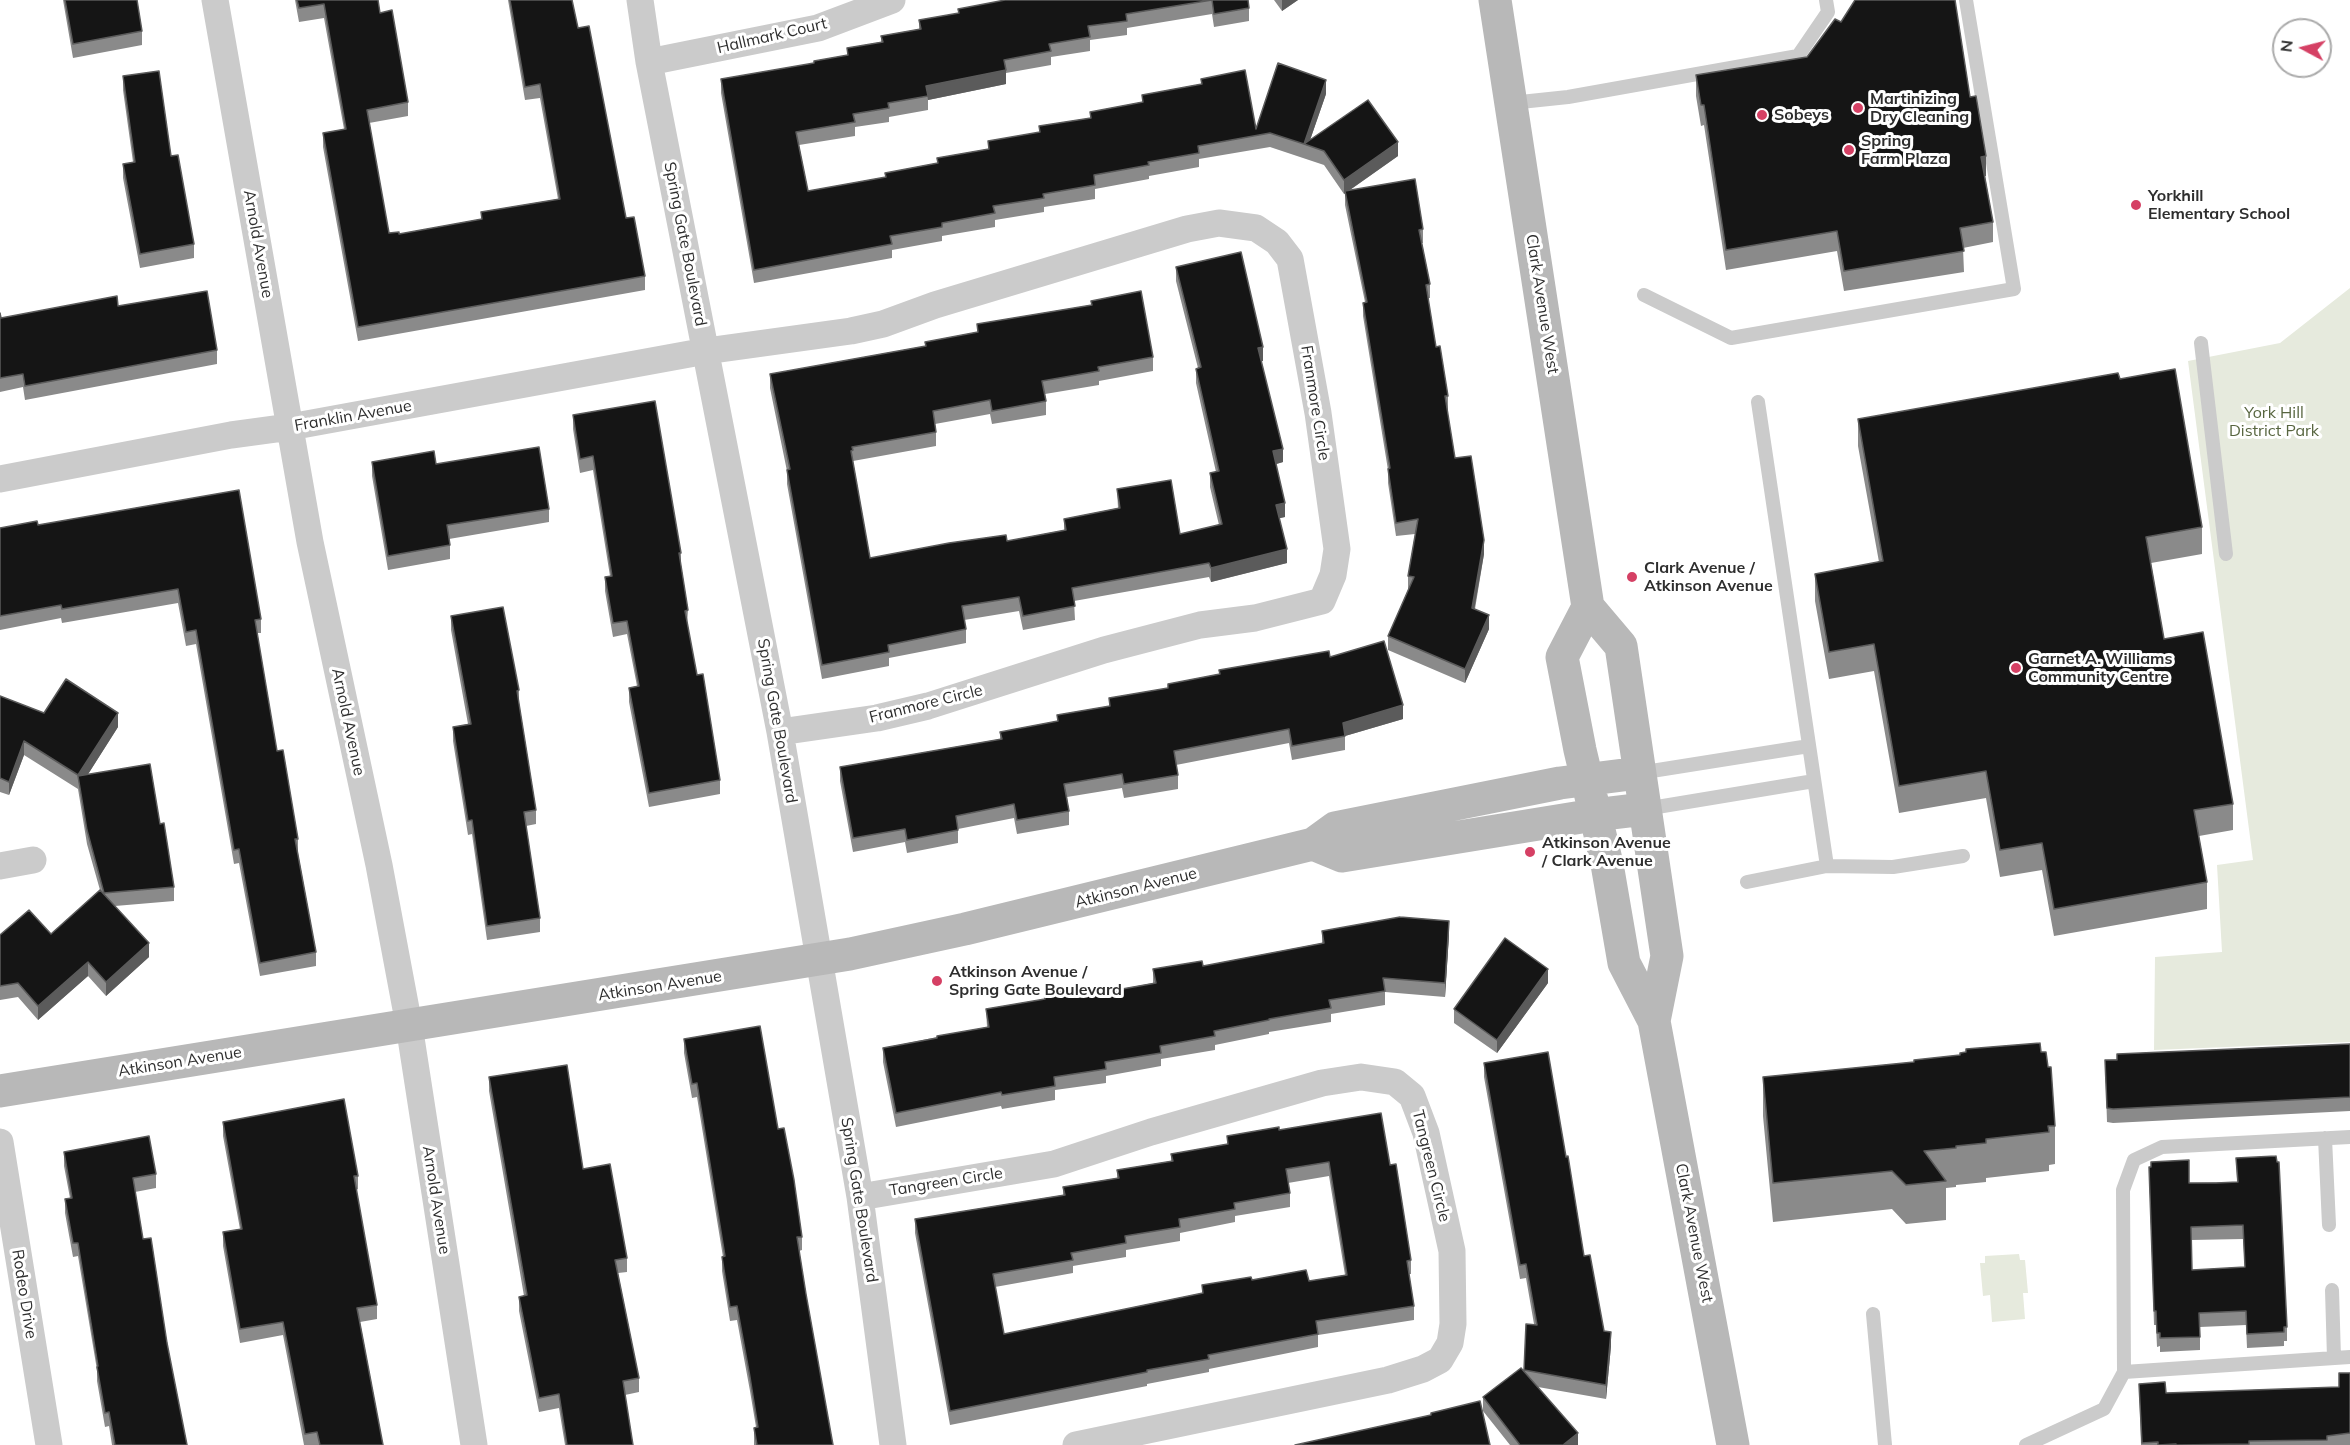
<!DOCTYPE html>
<html>
<head>
<meta charset="utf-8">
<style>
  body { margin:0 }
  #map { position:relative; width:2350px; height:1445px; overflow:hidden; background:#fff; font-family:Mulish,sans-serif }
  canvas { display:block }
  .north { position:absolute; left:2272px; top:18px; width:60px; height:60px; box-sizing:border-box; background:#fff; border:2px solid #ababab; border-radius:50%; rotate:277deg; font-size:16px; font-weight:700; line-height:24px; text-align:center; color:#2e2e2e }
  .north::after { content:''; display:block; margin:auto; width:21px; height:27px; background:#d54064; clip-path:polygon(50% 0,100% 100%,50% 72%,0 100%) }
</style>
</head>
<body>
<div id="map">
<canvas width="2350" height="1445"></canvas>
<div class="north">N</div>
</div>
<script>
const c = document.querySelector('canvas').getContext('2d');
c.lineJoin = 'round';
function fill(path, color) { c.fillStyle = color; c.fill(path, 'evenodd'); }
const poly = rows => new Path2D(rows.map(r => 'M' + r).join(''));
function strokePath(path, color, width, dash) { c.strokeStyle = color; c.lineWidth = width; c.lineCap = dash ? 'butt' : 'round'; c.setLineDash(dash || []); c.stroke(path); }
function write(font, color, halo, rows, align = 'center') {
  c.font = font + ' Mulish,sans-serif'; c.lineWidth = 6; c.setLineDash([]); c.textBaseline = 'middle'; c.strokeStyle = halo; c.fillStyle = color; for (const [text, x, y, turn = 0] of rows) {
    c.save(); c.translate(x, y); c.rotate((+turn || 0) * Math.PI / 180); c.textAlign = isNaN(turn) ? turn : align; if (halo) c.strokeText(text, 0, 0); c.fillText(text, 0, 0); c.restore();
  }
}
fill(poly([
  [2350,288,2350,1042,2154,1050,2155,957,2222,952,2217,865,2253,860,2188,361,2280,343],
  [2019,1254,2020,1260,2025,1260,2028,1293,2023,1293,2025,1319,1992,1322,1990,1295,1983,1296,1980,1263,1985,1263,1985,1256]
]), '#e6eadd');
strokePath(poly([
  [1511,103,1568,97,1798,56,1828,12,1826,0],
  [1644,295,1731,338,2014,289,1966,0],
  [2201,343,2226,554],
  [1758,402,1827,866],
  [1639,773,1809,746],
  [1645,809,1814,781],
  [1747,882,1827,866,1893,867,1963,856],
  [2325,1138,2329,1225],
  [2332,1290,2334,1358],
  [1873,1314,1885,1445],
  [2124,1372,2350,1357],
  [2026,1445,2104,1409,2124,1372,2123,1190,2134,1160,2162,1147,2350,1137]
]), '#cbcbcb', 14);
strokePath(poly([
  [215,0,310,542,379,865,409,1025,474,1445],
  [640,0,649,62,780,732,860,1197,893,1445],
  [649,62,818,28,892,0],
  [0,479,231,435,290,427,706,351,851,331,883,324,935,305,1187,229,1219,223,1256,228,1277,242,1290,259,1318,413,1337,549,1333,575,1322,601,1255,618,1200,625,1104,650,928,706,877,718,780,732],
  [0,866,33,860],
  [0,1142,49,1445],
  [860,1197,1054,1164,1151,1132,1322,1083,1361,1077,1395,1082,1412,1096,1426,1133,1452,1251,1453,1324,1450,1343,1440,1360,1423,1369,1388,1380,1076,1445]
]), '#cbcbcb', 27);
strokePath(poly([
  [1495,0,1588,607,1621,646,1667,956,1654,1021],
  [1588,607,1562,657,1580,750,1607,864,1624,963,1654,1021,1733,1445],
  [1313,844,1342,856,1594,815,1645,809],
  [0,1091,850,954,965,929,1313,844,1335,828,1560,783,1639,773]
]), '#b8b8b8', 33);
fill(poly([
  [63,0,137,0,142,31,142,45,73,58],
  [295,0,378,0,380,13,408,102,408,116,369,123,389,233,399,234,481,219,481,212,558,199,540,98,525,100,508,0,572,0,578,28,626,218,645,276,645,290,358,341,323,147,323,133,344,129,324,18,299,22],
  [1003,0,1248,0,1249,8,1249,21,1214,27,1212,14,1127,28,1127,35,1090,40,1090,51,1051,57,1051,65,1006,73,1006,84,928,100,928,110,889,117,889,122,855,127,855,136,799,145,808,191,885,177,885,173,937,163,937,158,988,149,988,141,1039,133,1039,126,1090,118,1090,112,1142,102,1142,95,1201,84,1201,79,1256,129,1326,94,1310,140,1398,156,1350,190,1423,229,1423,243,1422,243,1430,284,1430,298,1428,298,1436,347,1448,396,1448,410,1447,410,1455,458,1484,554,1475,609,1489,629,1465,683,1388,650,1388,636,1408,590,1408,576,1415,534,1396,536,1388,483,1388,470,1363,316,1363,303,1365,302,1345,205,1345,193,1344,194,1324,165,1270,147,1199,159,1199,167,1149,176,1149,179,1095,189,1095,199,1044,207,1044,212,995,220,995,227,942,236,942,241,892,250,892,258,754,283,721,93,721,79,814,64,847,56,847,48,881,42,881,36,919,29,919,20,958,14,958,9,1003,1],
  [1274,0,1298,0,1282,11],
  [1841,22,1970,97,1986,176,1985,176,1993,222,1993,242,1963,248,1964,272,1844,291,1837,251,1726,270,1704,125,1701,126,1696,96,1696,75,1807,57],
  [123,76,194,244,194,258,140,268,123,178,123,164,133,162,123,90],
  [1176,267,1263,361,1261,361,1283,462,1276,464,1285,517,1279,518,1287,563,1211,582,1209,577,1074,601,1075,620,1023,630,1019,611,964,620,966,629,966,643,889,658,889,666,822,679,787,484,787,471,770,388,770,374,925,346,925,342,977,332,977,324,1091,305,1091,301,1153,357,1153,371,1099,381,1099,385,1045,394,1046,401,1046,415,992,424,990,414,935,424,936,432,936,446,853,461,870,558,1007,541,1064,530,1064,519,1118,508,1117,489,1180,534,1219,525,1210,487,1210,473,1216,472,1196,383,1196,369,1198,368,1176,281],
  [118,306,217,350,217,364,25,400,23,387,0,392,0,313,1,318],
  [2120,379,2202,527,2202,554,2151,563,2164,639,2233,804,2233,830,2199,836,2207,882,2207,909,2054,936,2042,870,2000,877,1986,798,1899,813,1874,671,1829,679,1815,601,1815,574,1879,562,1858,446,1858,419],
  [573,415,681,553,681,565,688,610,687,624,697,675,720,780,720,794,649,807,629,702,629,688,637,686,627,634,613,637,605,591,605,577,610,576,593,470,580,473,573,429],
  [372,462,436,464,549,509,549,522,449,539,450,545,450,559,388,570,372,476],
  [38,525,261,619,261,633,257,633,277,751,298,839,298,853,316,952,316,966,260,976,239,863,234,864,196,644,186,646,178,603,62,623,61,618,0,630,0,528],
  [451,616,519,690,519,703,536,810,536,824,526,826,540,918,540,932,487,940,472,834,468,835,453,741,453,727,468,724,451,630],
  [1330,657,1403,719,1345,736,1345,750,1292,760,1289,743,1176,765,1178,775,1178,789,1124,798,1122,788,1067,797,1069,811,1069,825,1017,834,1014,818,958,829,958,843,907,853,905,842,853,852,840,781,840,767,1000,739,1000,732,1057,721,1057,715,1109,706,1109,698,1168,688,1168,684,1219,674,1219,670],
  [0,696,44,713,118,727,88,774,160,824,174,887,174,901,115,906,149,957,106,996,88,976,38,1020,18,997,0,1000,0,935,51,934,100,890,87,844,78,789,24,755,9,795,0,792],
  [1322,931,1449,935,1445,997,1385,992,1385,1005,1331,1014,1331,1022,1269,1032,1269,1034,1215,1045,1215,1050,1161,1059,1161,1066,1106,1076,1106,1083,1055,1090,1055,1100,1002,1109,1001,1106,896,1127,883,1062,883,1048,987,1027,986,1009,1044,999,1044,994,1094,994,1153,983,1153,969,1203,966,1322,943],
  [1548,983,1497,1053,1454,1023,1454,1009],
  [684,1039,778,1129,802,1237,802,1250,799,1251,806,1294,833,1445,754,1445,754,1428,756,1427,750,1391,737,1320,730,1321,722,1271,722,1257,723,1257,697,1097,692,1098,684,1053],
  [2350,1044,2350,1111,2113,1123,2107,1122,2105,1060],
  [2041,1052,2055,1126,2055,1164,2049,1165,2049,1171,1986,1178,1986,1182,1956,1185,1956,1187,1946,1188,1946,1220,1906,1224,1892,1209,1773,1222,1763,1116,1763,1077],
  [1484,1063,1584,1256,1604,1331,1611,1346,1606,1399,1538,1387,1578,1445,1510,1445,1483,1411,1483,1397,1524,1371,1534,1324,1526,1278,1520,1279,1484,1077],
  [489,1077,583,1169,627,1258,627,1272,618,1273,639,1378,639,1392,625,1395,633,1445,565,1445,559,1408,539,1412,519,1311,519,1297,524,1296,489,1091],
  [223,1122,358,1176,358,1189,356,1190,377,1305,377,1319,360,1322,383,1445,304,1445,283,1335,240,1343,223,1246,223,1232,240,1229,223,1136],
  [1279,1130,1390,1165,1411,1260,1411,1274,1409,1274,1414,1306,1414,1320,1318,1335,1318,1347,1209,1369,1209,1372,1147,1384,1147,1386,950,1425,915,1233,915,1219,1063,1195,1063,1187,1117,1178,1117,1170,1171,1161,1171,1154,1227,1144,1227,1136],
  [1329,1176,1345,1275,1309,1281,1252,1280,1202,1285,1202,1293,1004,1334,995,1287,1073,1273,1073,1266,1126,1257,1126,1250,1180,1241,1180,1233,1235,1222,1235,1216,1290,1207,1290,1193,1288,1183],
  [64,1152,156,1174,156,1188,135,1192,143,1239,167,1343,187,1445,112,1445,109,1426,105,1427,97,1381,97,1370,78,1256,73,1257,65,1213,65,1199,70,1198,64,1166],
  [2236,1158,2287,1327,2287,1341,2284,1341,2284,1346,2247,1348,2246,1325,2200,1327,2200,1350,2160,1352,2160,1346,2157,1347,2156,1325,2154,1325,2149,1167,2189,1183,2237,1182],
  [2243,1239,2245,1267,2192,1270,2191,1240],
  [2339,1373,2350,1373,2350,1445,2141,1445,2139,1384,2166,1393,2339,1387]
]), '#8a8a8a');
fill(poly([
  [1282,0,1298,0,1282,11],
  [1006,70,1006,84,928,100,926,86],
  [1326,80,1326,94,1308,146,1304,144,1304,158,1304,144],
  [1398,142,1398,156,1344,194,1344,180],
  [1986,156,1986,176,1981,177,1981,157],
  [1263,347,1263,361,1258,362,1258,348],
  [1283,449,1283,462,1273,465,1273,451],
  [1285,503,1285,517,1276,519,1276,505],
  [1484,540,1484,554,1472,622,1472,608],
  [1287,549,1287,563,1211,582,1211,568],
  [1489,615,1489,629,1465,683,1465,669],
  [1403,705,1403,719,1345,736,1343,723],
  [118,713,118,727,80,787,78,775],
  [24,741,24,755,9,795,9,782],
  [1449,921,1449,935,1445,997,1445,983],
  [149,943,149,957,106,996,106,982],
  [88,962,88,976,38,1020,38,1006],
  [1548,969,1548,983,1497,1053,1497,1040],
  [1611,1332,1611,1346,1606,1399,1606,1385],
  [1578,1433,1578,1445,1563,1445]
]), '#5b5b5b');
const building = poly([
  [65,0,137,0,142,31,73,44,65,0],
  [297,0,378,0,380,13,392,10,408,102,367,110,389,233,399,232,399,234,482,219,481,212,560,199,540,84,525,87,510,0,572,0,578,28,589,26,626,218,634,217,645,276,358,327,323,133,346,129,324,4,299,8,297,0],
  [1005,0,1248,0,1249,8,1214,14,1212,0,1126,14,1127,21,1088,26,1090,37,1049,44,1051,51,1004,60,1006,70,926,86,928,96,888,103,889,108,853,114,855,122,796,132,808,191,886,177,885,173,938,163,937,158,989,149,988,141,1040,132,1039,126,1091,118,1090,112,1143,102,1142,95,1202,84,1201,79,1245,70,1256,129,1278,63,1326,80,1304,144,1270,133,1198,146,1199,153,1148,162,1149,165,1094,175,1095,185,1043,194,1044,198,993,206,995,213,942,223,942,227,890,236,892,244,754,270,721,79,814,63,814,61,848,55,847,48,883,42,881,36,921,29,919,20,959,13,958,9,1005,0],
  [1855,0,1955,0,1970,97,1976,96,1986,156,1981,157,1993,222,1960,228,1964,251,1844,271,1837,231,1726,250,1704,105,1701,105,1696,75,1807,57,1835,19,1841,22,1855,0],
  [159,71,171,156,178,155,194,244,140,254,123,164,135,162,123,76,159,71],
  [1368,100,1398,142,1344,180,1324,151,1304,144,1368,100],
  [1415,179,1423,229,1419,230,1430,284,1426,285,1436,347,1440,346,1448,396,1445,396,1455,458,1471,456,1484,540,1472,608,1489,615,1465,669,1388,636,1414,577,1408,576,1418,519,1396,523,1388,469,1390,468,1363,303,1367,302,1345,191,1415,179],
  [1241,252,1263,347,1258,348,1283,449,1273,451,1285,503,1276,505,1287,549,1211,568,1209,563,1072,588,1075,606,1023,616,1019,597,962,606,966,629,888,645,889,652,822,665,787,470,790,469,770,374,926,346,925,342,978,332,977,324,1092,305,1091,301,1141,291,1153,357,1098,367,1099,371,1042,381,1046,401,992,411,990,400,933,411,936,432,852,447,853,450,851,451,870,558,949,543,1006,535,1007,541,1066,530,1064,519,1120,508,1117,489,1171,480,1180,534,1222,524,1210,473,1219,471,1196,369,1201,367,1176,267,1241,252],
  [207,291,217,350,25,386,23,374,0,378,0,313,1,318,117,296,118,306,207,291],
  [2175,369,2202,527,2146,537,2164,639,2203,632,2233,804,2194,810,2207,882,2054,909,2042,843,2000,850,1986,771,1899,786,1874,644,1829,652,1815,574,1883,561,1858,419,2118,373,2120,379,2175,369],
  [655,401,681,553,679,553,688,610,685,611,697,675,703,674,720,780,649,793,629,688,639,686,627,621,613,623,605,577,612,576,593,456,580,459,573,415,655,401],
  [539,447,549,509,447,525,450,545,388,556,372,462,434,451,436,464,539,447],
  [239,490,261,619,255,620,277,751,283,750,298,839,295,839,316,952,260,963,239,849,234,850,196,630,186,632,178,589,62,609,61,605,0,616,0,528,37,521,38,525,239,490],
  [503,607,519,690,517,691,536,810,524,812,540,918,487,926,472,820,468,821,453,727,471,724,451,616,503,607],
  [1384,641,1403,705,1343,723,1345,736,1292,746,1289,729,1174,751,1178,775,1124,784,1122,774,1064,784,1069,811,1017,820,1014,804,956,816,958,830,907,840,905,829,853,838,840,767,1002,739,1000,732,1058,721,1057,715,1110,706,1109,698,1168,688,1168,684,1220,674,1219,670,1329,651,1330,657,1384,641],
  [66,679,118,713,78,775,24,741,9,782,0,778,0,696,44,713,66,679],
  [150,764,160,824,164,823,174,887,104,893,87,830,78,776,150,764],
  [100,890,149,943,106,982,88,962,38,1006,18,983,0,986,0,935,29,910,51,934,100,890],
  [1400,917,1449,921,1445,983,1383,978,1385,991,1329,1000,1331,1008,1269,1019,1269,1020,1214,1031,1215,1036,1160,1046,1161,1053,1105,1062,1106,1069,1054,1077,1055,1086,1002,1095,1001,1092,896,1113,883,1048,937,1038,937,1036,989,1027,986,1009,1045,999,1044,994,1093,987,1094,994,1156,983,1153,969,1202,961,1203,966,1324,943,1322,931,1400,917],
  [1505,938,1548,969,1497,1040,1454,1009,1505,938],
  [760,1026,778,1129,784,1128,794,1180,802,1237,797,1237,806,1294,833,1445,757,1445,754,1428,758,1427,750,1377,737,1306,730,1307,722,1257,725,1256,697,1083,692,1084,684,1039,760,1026],
  [2040,1043,2041,1052,2046,1052,2048,1067,2051,1067,2055,1126,2048,1126,2049,1132,1986,1139,1986,1143,1956,1146,1956,1148,1924,1151,1946,1181,1906,1185,1892,1171,1773,1183,1763,1077,1914,1062,1914,1060,1960,1055,1960,1053,1966,1052,1966,1049,2040,1043],
  [2350,1044,2350,1097,2113,1109,2107,1108,2105,1060,2117,1060,2117,1054,2350,1044],
  [1548,1052,1566,1157,1568,1156,1584,1256,1590,1255,1604,1331,1611,1332,1606,1385,1524,1370,1526,1324,1537,1325,1526,1264,1520,1265,1484,1063,1548,1052],
  [567,1065,583,1169,610,1164,627,1258,615,1260,639,1378,623,1381,633,1445,567,1445,559,1394,539,1398,519,1297,527,1295,489,1077,567,1065],
  [344,1099,358,1176,354,1176,377,1305,357,1308,383,1445,320,1445,317,1432,305,1434,283,1322,240,1329,223,1232,242,1229,223,1122,344,1099],
  [1381,1113,1390,1165,1396,1164,1411,1260,1407,1261,1414,1306,1316,1321,1318,1334,1208,1355,1209,1359,1147,1370,1147,1372,950,1411,915,1219,1065,1195,1063,1187,1119,1178,1117,1170,1173,1161,1171,1154,1228,1144,1227,1136,1279,1127,1279,1130,1381,1113],
  [1329,1162,1347,1275,1309,1281,1306,1270,1252,1280,1251,1277,1202,1285,1203,1293,1004,1334,993,1274,1073,1260,1071,1253,1126,1243,1125,1236,1180,1227,1179,1219,1235,1209,1234,1203,1290,1193,1286,1169,1329,1162],
  [149,1136,156,1174,133,1178,143,1239,151,1238,167,1343,187,1445,115,1445,109,1412,105,1413,97,1367,98,1366,78,1243,73,1243,65,1199,72,1198,64,1152,149,1136],
  [2276,1156,2277,1162,2279,1162,2287,1327,2284,1327,2284,1332,2247,1334,2246,1311,2199,1313,2200,1337,2160,1338,2160,1333,2157,1333,2156,1311,2154,1311,2149,1167,2151,1167,2151,1162,2189,1160,2189,1183,2216,1183,2238,1182,2236,1158,2276,1156],
  [2243,1225,2245,1267,2192,1270,2191,1227,2243,1225],
  [1521,1368,1578,1433,1563,1445,1520,1445,1483,1397,1521,1368],
  [2339,1373,2350,1373,2350,1433,2327,1436,2327,1440,2249,1441,2249,1444,2176,1445,2176,1444,2158,1445,2158,1442,2142,1443,2139,1384,2165,1382,2166,1393,2339,1387,2339,1373],
  [1480,1401,1490,1445,1295,1445,1431,1415,1431,1413,1480,1401]
]);
fill(building, '#151515');
strokePath(building, '#5b5b5b', 1.5);
for (const [x, y, r, color] of [
  [1858,108,6,"#d54064"],
  [1762,115,6,"#d54064"],
  [1849,150,6,"#d54064"],
  [2136,205,6,"#d54064"],
  [1632,577,6,"#d54064"],
  [2016,668,6,"#d54064"],
  [1530,852,6,"#d54064"],
  [937,981,6,"#d54064"]
]) { const dot = new Path2D(); dot.arc(x, y, r, 0, 2 * Math.PI); c.fillStyle = color; c.fill(dot); strokePath(dot, '#fff', 2); }
write('16px', '#2e2e2e', '#fff', [
  ["Hallmark Court",772,36,-13],
  ["Arnold Avenue",258,244,80],
  ["Spring Gate Boulevard",685,244,79],
  ["Clark Avenue West",1542,304,81],
  ["Franmore Circle",1315,403,81],
  ["Franklin Avenue",353,416,-10],
  ["Franmore Circle",926,704,-14],
  ["Spring Gate Boulevard",777,721,80],
  ["Arnold Avenue",348,722,78],
  ["Atkinson Avenue",1136,888,-14],
  ["Atkinson Avenue",660,986,-9],
  ["Atkinson Avenue",180,1062,-9],
  ["Tangreen Circle",1431,1166,76],
  ["Tangreen Circle",946,1182,-9],
  ["Arnold Avenue",436,1200,81],
  ["Spring Gate Boulevard",859,1200,81],
  ["Clark Avenue West",1694,1233,79],
  ["Rodeo Drive",24,1294,81]
]);
write('bold 16px', '#2e2e2e', '#fff', [
  ["Martinizing",1870,99],
  ["Dry Cleaning",1870,117],
  ["Sobeys",1774,115],
  ["Spring",1861,141],
  ["Farm Plaza",1861,159],
  ["Yorkhill",2148,196],
  ["Elementary School",2148,214],
  ["Clark Avenue /",1644,568],
  ["Atkinson Avenue",1644,586],
  ["Garnet A. Williams",2028,659],
  ["Community Centre",2028,677],
  ["Atkinson Avenue",1542,843],
  ["/ Clark Avenue",1542,861],
  ["Atkinson Avenue /",949,972],
  ["Spring Gate Boulevard",949,990]
], 'left');
write('16px', '#57653f', '#fff', [
  ["York Hill",2274,413],
  ["District Park",2274,431]
]);
</script>
</body>
</html>
